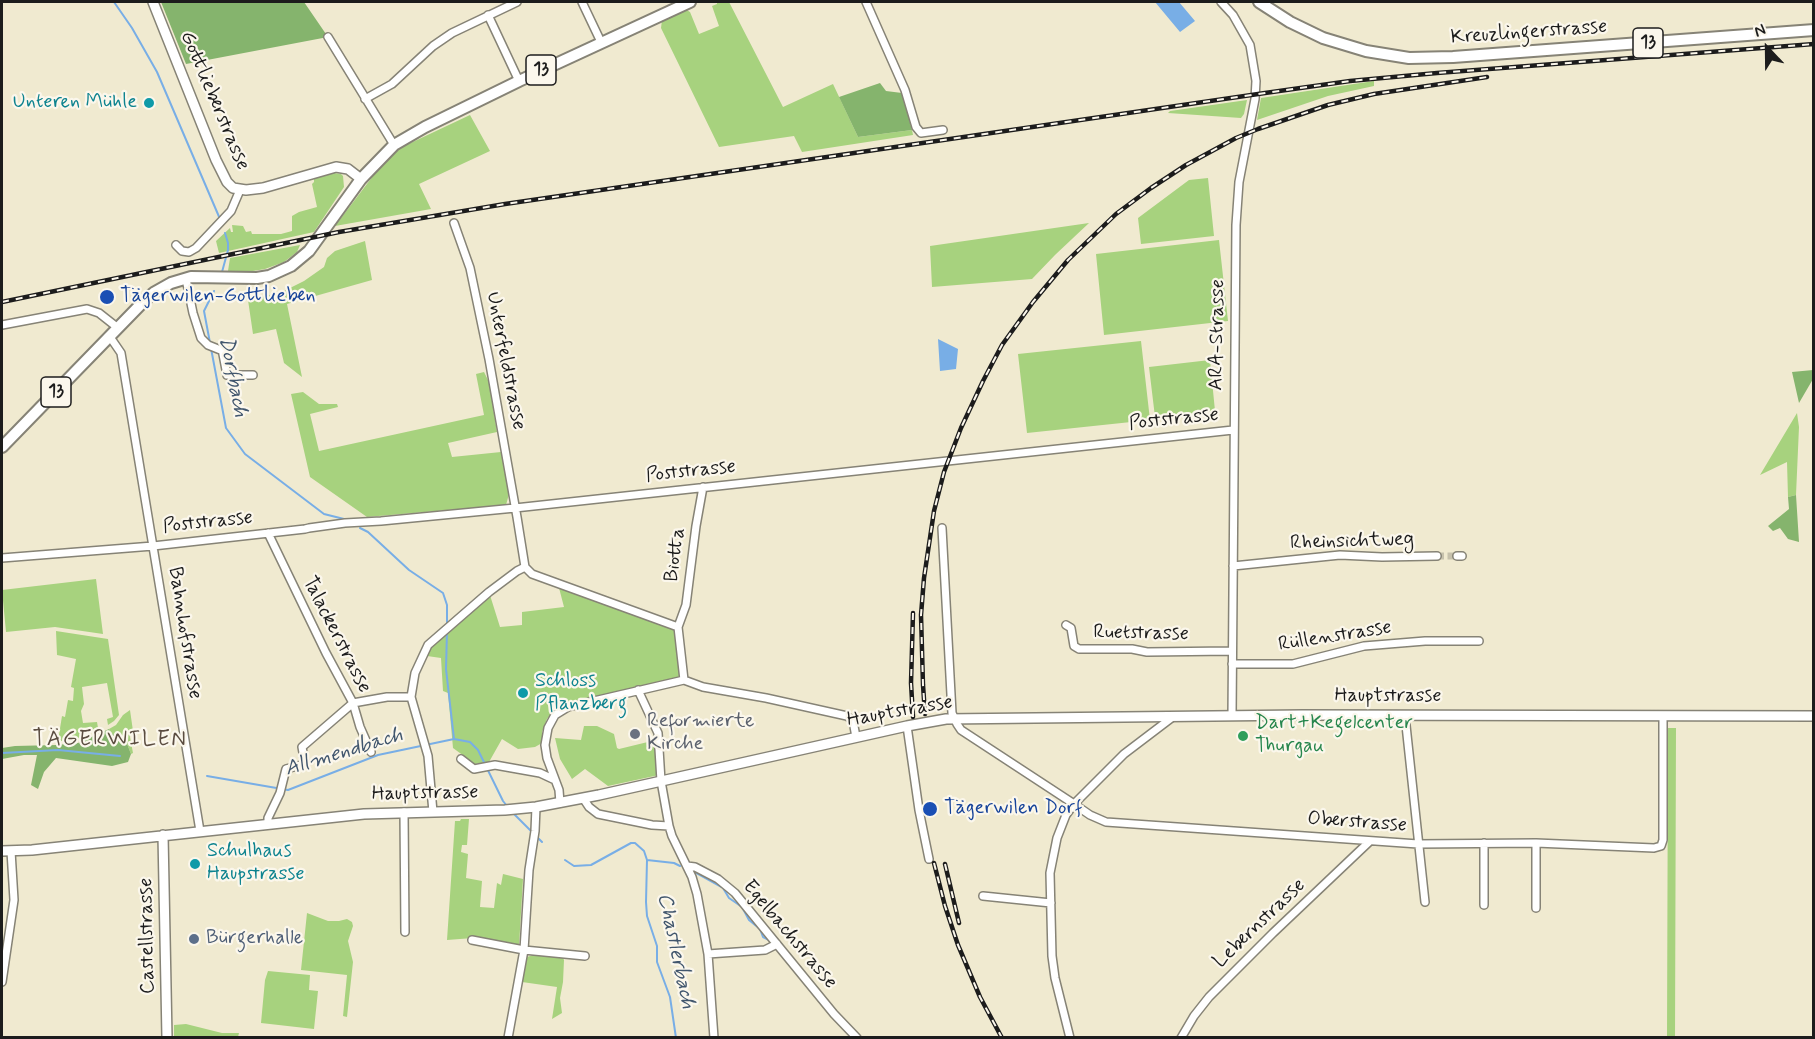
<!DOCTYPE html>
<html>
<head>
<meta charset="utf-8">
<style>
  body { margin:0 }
  #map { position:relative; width:1815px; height:1039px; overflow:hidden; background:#f0ead0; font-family:Mynerve,sans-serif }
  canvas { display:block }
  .frame { position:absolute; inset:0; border:3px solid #1c1c1c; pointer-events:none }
  .north { position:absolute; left:1737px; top:18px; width:60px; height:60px; -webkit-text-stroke:4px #fbf7ec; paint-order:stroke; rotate:338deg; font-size:16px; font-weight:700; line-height:24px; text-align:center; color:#1c1c1c }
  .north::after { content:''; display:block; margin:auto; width:21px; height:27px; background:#1c1c1c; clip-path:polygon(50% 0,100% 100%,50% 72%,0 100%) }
</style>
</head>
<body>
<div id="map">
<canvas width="1815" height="1039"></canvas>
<div class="frame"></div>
<div class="north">N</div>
</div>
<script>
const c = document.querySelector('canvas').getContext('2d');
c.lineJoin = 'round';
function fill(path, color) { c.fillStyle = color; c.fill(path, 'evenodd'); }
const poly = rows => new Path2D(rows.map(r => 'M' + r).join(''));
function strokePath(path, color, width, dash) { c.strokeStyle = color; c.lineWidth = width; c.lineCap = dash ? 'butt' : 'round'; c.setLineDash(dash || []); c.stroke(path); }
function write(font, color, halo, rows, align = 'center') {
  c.font = font + ' Mynerve,sans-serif'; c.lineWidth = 4.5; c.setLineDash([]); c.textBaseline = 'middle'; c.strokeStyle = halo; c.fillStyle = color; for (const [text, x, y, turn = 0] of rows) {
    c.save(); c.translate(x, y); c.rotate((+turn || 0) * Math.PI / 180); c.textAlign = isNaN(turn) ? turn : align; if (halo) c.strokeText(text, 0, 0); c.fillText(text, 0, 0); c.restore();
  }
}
fill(poly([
  [717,2,729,2,783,107,833,84,858,137,912,130,913,135,802,152,794,136,719,147,661,28,662,20,685,9,690,12,699,34,719,26,712,6,717,4],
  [1374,81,1374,86,1328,96,1257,120,1261,98],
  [1247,100,1244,114,1241,118,1168,113,1170,111],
  [470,115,490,151,419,184,431,209,335,226,373,176,400,148],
  [334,173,341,174,343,176,344,187,314,232,219,253,216,241,230,228,231,232,233,232,232,225,243,226,246,232,251,231,252,234,281,234,292,231,292,216,299,212,317,207,312,184,314,182,314,177],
  [1208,178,1214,236,1141,244,1138,218,1189,180],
  [1089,223,1055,255,1032,279,932,287,930,246],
  [1219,240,1228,321,1104,335,1096,254],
  [365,241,372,280,287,304,302,377,284,363,276,329,253,334,248,300,282,292,304,281,324,267,327,258,335,251],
  [300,245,297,252,284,262,265,269,247,272,228,271,230,258],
  [1141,341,1150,420,1027,433,1018,354],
  [1210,360,1215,411,1155,417,1149,367],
  [484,372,489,382,497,432,448,443,452,457,501,452,509,494,506,505,367,517,310,477,291,394,303,392,319,404,337,404,338,407,310,414,319,451,484,415,476,374],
  [1797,413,1799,427,1796,495,1788,497,1787,462,1760,475],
  [96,579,103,634,55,627,6,632,2,590],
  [558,584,678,627,684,680,640,686,567,703,554,710,547,719,542,732,542,743,535,747,518,749,502,739,489,762,475,764,453,748,448,693,443,691,441,658,427,656,428,645,489,592,500,627,522,625,522,612,564,607],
  [56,631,108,639,119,715,114,721,108,725,107,719,113,717,107,683,82,687,84,704,81,711,83,723,97,722,98,728,78,738,66,741,58,741,62,716,65,717,68,700,73,701,74,688,71,687,76,659,57,655],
  [130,710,133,731,129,732,133,753,131,754,124,736,112,734,109,729,116,725,123,715],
  [584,726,597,726,614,734,617,748,619,749,656,740,659,775,608,786,585,769,572,779,560,759,555,738,581,740],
  [1668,728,1676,728,1675,1038,1667,1037],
  [461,819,469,819,467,845,462,845,461,852,468,854,466,878,482,881,480,907,494,908,497,883,501,885,503,874,523,879,519,946,473,938,447,940,455,821,460,821],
  [307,913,328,921,339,921,347,919,352,922,353,926,348,941,353,962,347,1017,343,1016,347,975,301,970],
  [533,955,563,958,564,960,563,982,560,998,562,1013,552,1019,557,987,522,982,527,957],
  [268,971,310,975,309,990,318,991,314,1029,261,1023,265,980],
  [186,1024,222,1033,239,1033,238,1037,174,1037,174,1025]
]), '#a7d27e');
fill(poly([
  [161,2,304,2,328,37,186,64],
  [880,83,886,91,902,93,912,130,858,137,839,97],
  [1813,370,1813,379,1799,403,1792,372],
  [1796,495,1799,542,1788,539,1780,528,1773,531,1768,526,1789,509,1788,497],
  [109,729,112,734,124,736,131,754,128,762,112,766,56,758,44,772,38,789,31,785,37,755,24,755,2,759,2,748,15,746,56,745,78,743]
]), '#85b46d');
fill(poly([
  [1155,2,1179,2,1195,21,1180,32],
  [938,339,958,349,956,369,940,371]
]), '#78aee6');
strokePath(poly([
  [114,2,132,28,157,72,220,219],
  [222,272,228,250,228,243,225,233],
  [214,291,204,311,226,428,245,454,324,514,344,519],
  [360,528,368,532,409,570,443,593,447,605,447,625],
  [447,631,446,669,454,739],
  [2,753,58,750,120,756],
  [207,776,288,790,378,755,454,739,470,742,478,750,503,801,507,806],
  [513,813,532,832],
  [536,836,542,842],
  [565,860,574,866,591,865,631,843,635,843,644,851,647,860,646,902,647,916,657,946,657,962,670,997,676,1038],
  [647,860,674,863,680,866],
  [696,873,723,888,729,898,742,907,749,920,760,929,763,937,769,940]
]), '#78aee6', 2);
strokePath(poly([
  [1437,556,1457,556]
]), '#c6c1ac', 7, [7, 3.5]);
const street = poly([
  [582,2,601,42],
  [866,2,905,90,916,127,921,133,943,130],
  [1221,2,1233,15,1250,45,1256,81,1255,99,1239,182,1236,225,1232,716],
  [488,15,519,81],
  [328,37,394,145],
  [365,99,392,84,433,46,452,33,517,2],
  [176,245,182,251,189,252,196,248,231,211,240,190],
  [186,279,193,313,201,338,208,345,223,351],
  [2,325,87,309,99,313,118,328],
  [110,337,121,353,200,831],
  [222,349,227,375,253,375],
  [942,528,952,713,957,724,961,730,1074,804,1090,815,1106,822,1418,844,1536,843,1654,848,1661,846,1663,840,1663,716],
  [268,533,326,653,353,703,360,727,371,752],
  [1457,556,1462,556],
  [2,558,153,546,305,529,309,528,345,523,381,521,515,508,1233,430],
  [1233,566,1340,555,1382,557,1437,556],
  [525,567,532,574,678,627,684,680],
  [1066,625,1071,628,1074,646,1079,649,1132,649,1147,652,1232,651],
  [678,627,686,605,696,526,703,487],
  [1232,664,1293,664,1364,646,1425,641,1479,641],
  [684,680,703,687,766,698,847,716,853,721,856,737],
  [638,690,658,733,661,781,669,826],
  [1405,716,1425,902],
  [907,726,919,810,929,859],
  [461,759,474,769,495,765,540,773,555,780],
  [583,798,589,807,598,814,652,825,669,826,672,836,692,877,697,894,708,954,714,1038],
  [560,803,559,790,547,758,545,745,548,728,555,715,568,707,684,680],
  [404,812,405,932],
  [433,812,428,756,411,697,415,673,428,645,489,592,517,571,525,567,517,517,489,359,470,268,454,223],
  [268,823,268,818,280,793,286,769,305,764,302,747,353,703,387,697,411,697],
  [1484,843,1484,905],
  [687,866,695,867,718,879,735,893,834,1014,857,1038],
  [983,896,1051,903],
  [1536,908,1536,843],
  [472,940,524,950,585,956],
  [708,954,765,950,777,944],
  [2,982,14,900,11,851],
  [508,1038,524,950,529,870,535,831,536,807],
  [1070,1038,1055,978,1052,956,1050,873,1057,838,1066,815,1074,804,1124,754,1174,716],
  [1181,1038,1194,1016,1209,997,1273,933,1370,841]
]);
const secondary = poly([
  [153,2,216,160,227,182,233,188,246,190,263,188,336,167,348,169,361,179],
  [163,835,167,1038],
  [2,851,32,850,364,814,505,810,536,807,599,795,907,726,946,719,1302,715,1814,716]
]);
const primary = poly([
  [1259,2,1290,22,1323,38,1366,51,1409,58,1453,57,1814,30],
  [2,447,145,300,155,292,171,283,191,277,257,278,269,276,291,266,309,251,361,179,394,145,425,127,519,81,690,2]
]);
strokePath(street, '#868376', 10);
strokePath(secondary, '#868376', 12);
strokePath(primary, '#868376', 14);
strokePath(street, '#fff', 7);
strokePath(secondary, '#fff', 9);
strokePath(primary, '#fff', 10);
const rail = poly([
  [2,302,339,232,505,204,1265,93,1350,81,1437,73,1814,44],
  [913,613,911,683,913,717],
  [925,714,923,685,921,615,924,578,934,511,944,472,961,428,983,381,1002,345,1033,302,1068,260,1116,214,1151,188,1186,165,1236,138,1258,129,1328,105,1374,94,1487,77],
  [934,863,945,906,958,945,980,997,1002,1038],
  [945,864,959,923]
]);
strokePath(rail, '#1c1c1c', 4.5);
strokePath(rail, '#fbf7ec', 2, [7]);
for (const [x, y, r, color] of [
  [149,103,6,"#0f9aa8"],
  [107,297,8,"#1a4fb4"],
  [523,693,6,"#0f9aa8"],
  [635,734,6,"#6b7280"],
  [1243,736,6,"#2e9e5b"],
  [930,809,8,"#1a4fb4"],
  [195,864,6,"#0f9aa8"],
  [194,939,6,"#5c6f8a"]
]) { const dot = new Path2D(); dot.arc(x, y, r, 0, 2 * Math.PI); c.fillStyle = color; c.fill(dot); strokePath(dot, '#fbf7ec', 2); }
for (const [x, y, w] of [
  [1648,43,30],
  [541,70,30],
  [56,392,30]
]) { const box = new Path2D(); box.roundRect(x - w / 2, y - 15, w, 30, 4.5); c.fillStyle = '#fbf7ec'; c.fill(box); strokePath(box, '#1c1c1c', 1.5); }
write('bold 18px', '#1c1c1c', null, [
  ["13",1648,43],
  ["13",541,70],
  ["13",56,392]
]);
write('20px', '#1c1c1c', '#fbf7ec', [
  ["Kreuzlingerstrasse",1529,33,-4],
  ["Gottlieberstrasse",214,101,67],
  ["ARA-Strasse",1218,335,-89],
  ["Unterfeldstrasse",505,361,79],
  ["Poststrasse",1174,420,-6],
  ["Poststrasse",691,472,-6],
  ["Poststrasse",208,523,-6],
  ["Rheinsichtweg",1352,542,-2],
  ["Biotta",676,555,-82],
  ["Bahnhofstrasse",184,633,81],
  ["Ruetstrasse",1141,634,1],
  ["Talackerstrasse",336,635,63],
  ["Rüllenstrasse",1335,637,-9],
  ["Hauptstrasse",1388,697],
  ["Hauptstrasse",900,712,-10],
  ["Hauptstrasse",425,794,-1],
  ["Oberstrasse",1357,823,4],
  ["Lebernstrasse",1260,924,-44],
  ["Egelbachstrasse",789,935,50],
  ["Castellstrasse",148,936,-91]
]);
write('20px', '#0d838f', '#fbf7ec', [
  ["Unteren Mühle",137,103,"right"],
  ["Schloss",535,682],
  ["Pflanzberg",535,705],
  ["Schulhaus",207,852],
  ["Haupstrasse",207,875]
], 'left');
write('20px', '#164399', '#fbf7ec', [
  ["Tägerwilen-Gottlieben",120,297],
  ["Tägerwilen Dorf",944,809]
], 'left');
write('20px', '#5b616d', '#fbf7ec', [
  ["Reformierte",647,722],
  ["Kirche",647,745]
], 'left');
write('20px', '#27864d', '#fbf7ec', [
  ["Dart+Kegelcenter",1255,724],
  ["Thurgau",1255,747]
], 'left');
write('20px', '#4e5e75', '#fbf7ec', [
  ["Bürgerhalle",206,939]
], 'left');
write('italic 21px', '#41566d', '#fbf7ec', [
  ["Dorfbach",232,377,79],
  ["Allmendbach",344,753,-17],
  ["Chastlerbach",675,951,78]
]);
c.letterSpacing = '1.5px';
write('22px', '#5b4d41', '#fbf7ec', [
  ["TÄGERWILEN",110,740]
]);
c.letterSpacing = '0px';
</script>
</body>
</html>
